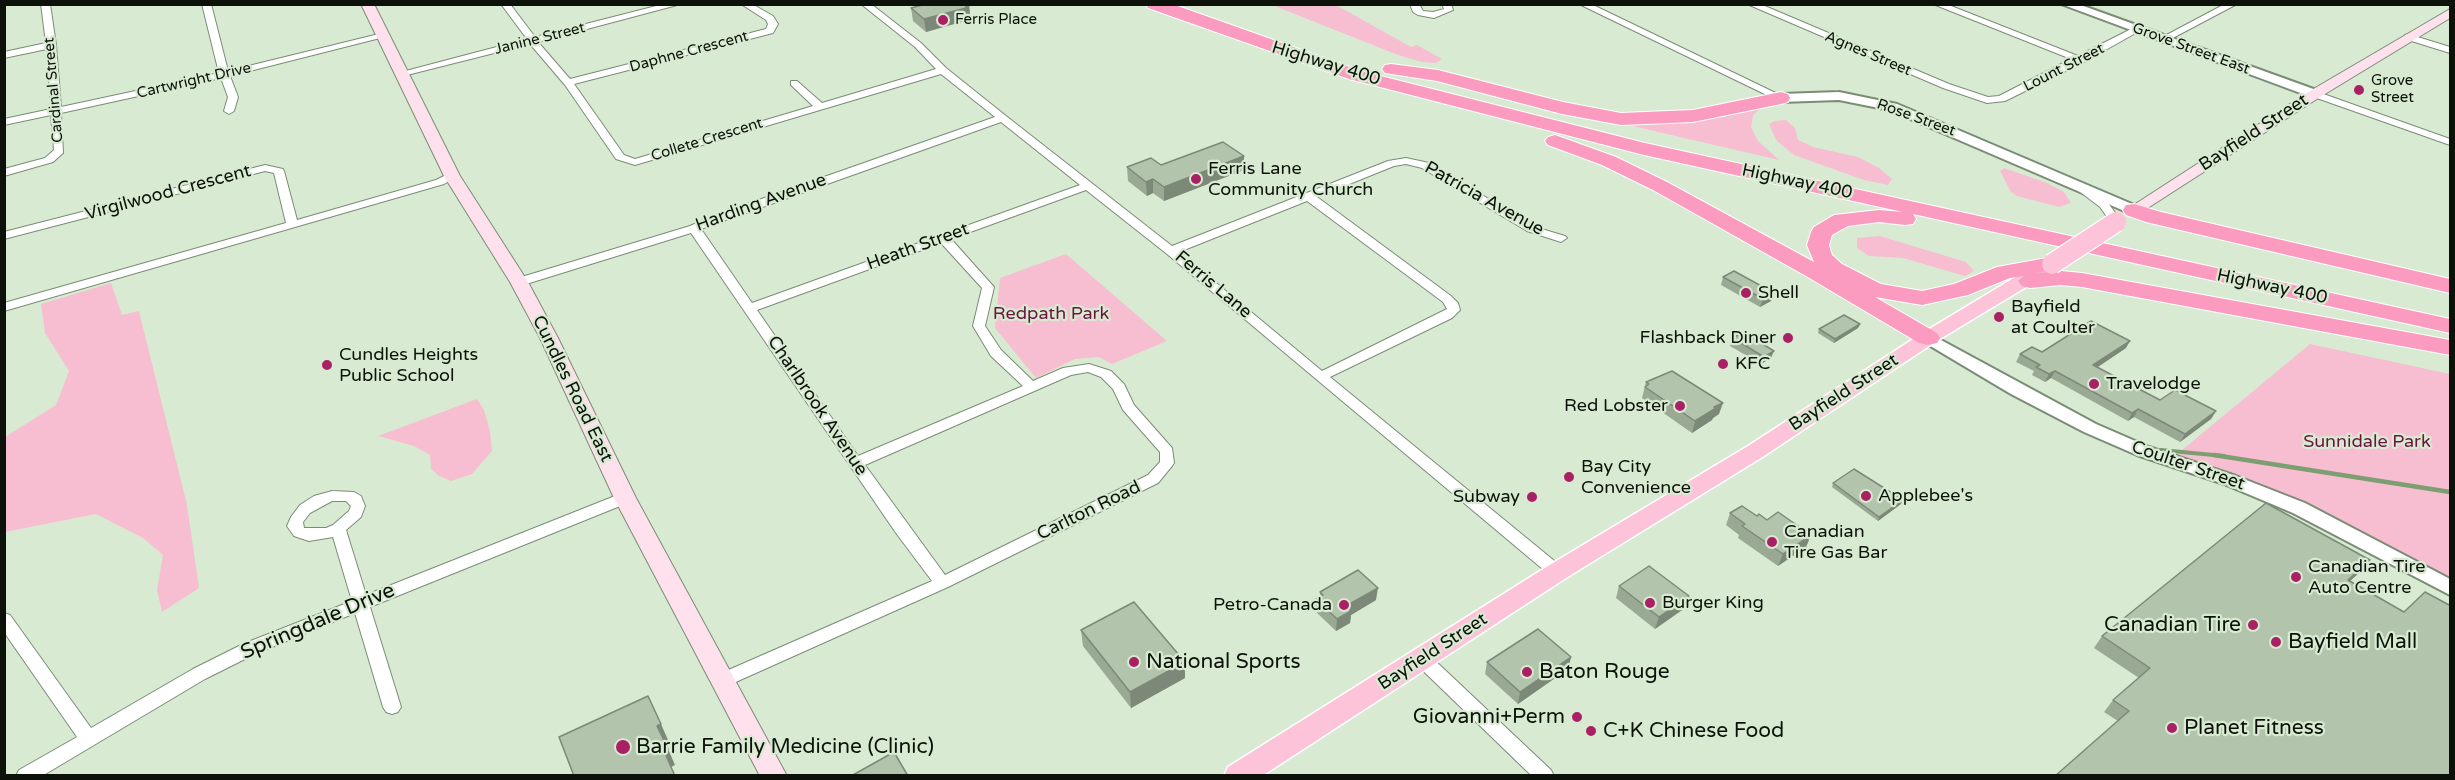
<!DOCTYPE html>
<html>
<head>
<meta charset="utf-8">
<style>
  body { margin:0 }
  #map { position:relative; width:2455px; height:780px; overflow:hidden; background:#d8ebd2; font-family:"Varela Round",sans-serif }
  canvas { display:block }
  .frame { position:absolute; inset:0; border:6px solid #0c120a; pointer-events:none }
</style>
</head>
<body>
<div id="map">
<canvas width="2455" height="780"></canvas>
<div class="frame"></div>
</div>
<script>
const c = document.querySelector('canvas').getContext('2d');
c.lineJoin = 'round';
function fill(path, color) { c.fillStyle = color; c.fill(path, 'evenodd'); }
const poly = rows => new Path2D(rows.map(r => 'M' + r).join(''));
function strokePath(path, color, width, dash) { c.strokeStyle = color; c.lineWidth = width; c.lineCap = dash ? 'butt' : 'round'; c.setLineDash(dash || []); c.stroke(path); }
function write(font, color, halo, rows, align = 'center') {
  c.font = font + ' "Varela Round",sans-serif'; c.lineWidth = 4.5; c.setLineDash([]); c.textBaseline = 'middle'; c.strokeStyle = halo; c.fillStyle = color; for (const [text, x, y, turn = 0] of rows) {
    c.save(); c.translate(x, y); c.rotate((+turn || 0) * Math.PI / 180); c.textAlign = isNaN(turn) ? turn : align; if (halo) c.strokeText(text, 0, 0); c.fillText(text, 0, 0); c.restore();
  }
}
fill(poly([
  [1272,5,1336,5,1411,47,1417,45,1442,59,1436,63,1422,62,1398,55],
  [1763,106,1753,115,1751,127,1758,141,1779,160,1611,121],
  [1786,120,1795,128,1798,140,1813,147,1858,157,1879,168,1892,179,1888,185,1864,180,1794,155,1776,140,1769,124,1775,121],
  [2004,168,2047,183,2064,192,2071,203,2059,207,2017,196,2011,192,2000,171],
  [1880,236,1966,262,1974,271,1965,276,1903,258,1869,256,1857,248,1857,238],
  [1066,254,1167,341,1112,364,1099,357,1075,359,1036,378,995,328,1000,278],
  [111,283,122,315,139,311,187,505,199,588,162,612,157,590,163,555,143,538,96,514,5,532,5,437,56,405,69,371,45,333,41,304],
  [2310,344,2450,374,2450,579,2302,504,2176,455],
  [477,399,484,410,490,431,492,451,472,474,451,481,439,476,431,469,430,455,414,446,378,436]
]), '#f7bed1');
strokePath(poly([
  [2161,450,2224,456]
]), '#7c9e71', 4);
strokePath(poly([
  [2214,455,2450,492]
]), '#7c9e71', 4.5);
const minor = poly([
  [41,4,50,4,56,45,61,107,219,73,202,4,211,4,228,71,383,33,388,36,230,76,238,97,234,111,229,114,224,111,228,97,221,78,61,113,63,153,53,162,4,176,4,169,45,158,54,150,51,115,4,125,4,119,51,109,47,49,4,58,4,52,46,43,41,4],
  [501,4,510,4,535,37,664,4,681,4,538,42,570,79,766,29,768,24,766,20,741,4,752,4,773,16,778,24,773,33,574,84,624,155,635,159,813,106,791,85,791,81,797,81,822,103,936,69,915,47,861,4,871,4,921,43,946,68,1006,116,1172,246,1388,161,1406,158,1429,163,1535,227,1565,236,1567,238,1561,242,1527,231,1422,168,1406,164,1394,166,1317,197,1451,296,1458,303,1460,310,1452,318,1330,377,1563,568,1565,572,1563,576,1557,578,1551,576,1167,254,1086,190,951,239,994,287,985,326,1001,350,1033,381,1063,368,1089,364,1111,371,1124,384,1134,405,1172,448,1174,463,1172,466,1158,483,948,587,729,685,723,687,717,685,715,680,717,675,932,581,896,533,691,233,523,285,519,286,513,282,515,279,690,226,710,217,995,117,941,74,635,165,616,159,565,85,530,44,403,76,398,73,527,39,501,4],
  [1001,122,1080,185,752,303,701,229,1001,122],
  [1307,201,1443,302,1447,309,1322,371,1179,252,1307,201],
  [941,243,982,288,973,326,991,356,1023,386,858,456,757,310,941,243],
  [1088,372,1101,377,1113,389,1123,410,1160,452,1160,462,1148,475,945,575,865,465,1071,375,1088,372],
  [1410,4,1419,4,1423,11,1433,12,1444,9,1442,4,1451,4,1453,10,1434,18,1418,15,1413,12,1410,4],
  [1579,4,1591,4,1786,98,1785,100,1777,100,1579,4],
  [1747,4,1760,4,1949,84,1988,97,1999,96,2071,59,1933,4,1946,4,2078,56,2135,27,2143,29,2084,62,2005,101,1987,103,1943,88,1747,4],
  [2225,4,2237,4,2167,41,2159,39,2225,4],
  [2408,34,2450,47,2450,53,2405,39,2405,35,2408,34],
  [2315,91,2450,139,2450,145,2311,96,2311,92,2315,91],
  [265,165,283,169,284,171,297,220,436,180,448,174,456,174,457,176,444,184,4,311,4,303,286,223,274,173,265,171,4,239,4,232,265,165],
  [2083,186,2108,203,2122,222,2120,224,2112,224,2100,207,2079,191,2079,187,2083,186],
  [332,491,354,492,361,496,365,506,361,517,346,530,366,595,620,494,625,493,630,494,632,498,630,502,370,607,401,707,398,712,392,714,386,712,383,707,355,613,255,654,205,679,42,776,16,776,19,770,77,737,4,632,4,613,10,615,91,728,193,669,243,644,352,601,333,537,309,541,294,536,287,526,291,517,300,505,314,496,332,491],
  [332,501,346,501,351,506,349,511,333,525,326,528,304,528,303,522,310,513,332,501],
  [1422,652,1428,654,1551,770,1554,776,1532,776,1416,664,1414,659,1416,654,1422,652]
]);
const tertiary = poly([
  [2061,4,2078,4,2319,91,2321,94,2319,97,2311,97,2061,4],
  [1839,92,1897,104,2139,207,2141,210,2139,213,2129,213,1889,110,1839,100,1781,102,1775,98,1781,94,1839,92],
  [1928,333,2096,424,2149,447,2236,476,2305,503,2450,579,2450,595,2293,513,2224,484,2137,455,2084,432,2011,394,1922,341,1920,338,1928,333]
]);
const secondary = poly([
  [361,4,374,4,460,176,528,282,558,338,636,498,787,776,760,776,614,498,540,338,510,282,444,176,361,4],
  [2450,9,2450,18,2320,97,2140,213,2128,213,2126,210,2310,91,2450,9]
]);
const primary = poly([
  [2044,262,2051,264,2053,268,2051,272,1935,342,1764,456,1566,578,1262,776,1224,776,1228,767,1548,566,1748,446,1921,334,2037,264,2044,262]
]);
const motorway = poly([
  [1146,4,1172,4,1361,71,1645,143,2450,319,2450,333,1913,214,1916,219,1913,224,1905,225,1879,222,1848,226,1832,235,1829,245,1832,255,1842,264,1881,284,1922,291,1954,284,1997,267,2052,257,2060,259,2063,264,2060,269,2036,273,2061,271,2082,273,2450,340,2450,355,2082,287,2061,285,2030,288,2022,286,2018,281,2024,276,2010,278,1968,295,1922,305,1875,297,1937,333,1940,338,1937,343,1928,345,1919,343,1806,276,1653,190,1602,165,1548,145,1545,141,1548,137,1555,135,1616,157,1667,182,1814,262,1807,245,1811,232,1814,227,1834,215,1879,210,1903,212,1644,155,1349,79,1148,8,1146,4],
  [1391,64,1438,70,1563,102,1621,113,1693,110,1781,92,1788,94,1790,98,1788,102,1781,104,1693,122,1621,125,1562,114,1437,81,1385,73,1382,69,1385,65,1391,64],
  [2134,204,2161,212,2450,279,2450,293,2146,222,2126,215,2123,210,2126,205,2134,204]
]);
strokePath(minor, '#7b8c76', 2);
strokePath(tertiary, '#7b8c76', 4);
strokePath(secondary, '#7b8c76', 2);
strokePath(primary, '#fff', 3);
strokePath(motorway, '#fff', 2);
fill(minor, '#fff');
fill(tertiary, '#fff');
fill(secondary, '#fee1ec');
fill(primary, '#fdc3d9');
fill(motorway, '#fb9bbf');
const primaryBridge = poly([
  [2052,264,2116,222]
]);
strokePath(primaryBridge, '#fff', 22, []);
strokePath(primaryBridge, '#fdc3d9', 20);
fill(poly([
  [926,4,969,4,970,16,967,17,968,20,926,32,913,21,911,8],
  [1244,156,1244,170,1164,201,1153,193,1147,196,1128,181,1127,167,1161,165],
  [1723,277,1771,301,1760,307,1721,285],
  [1860,324,1858,328,1834,343,1818,333,1819,329],
  [1733,338,1771,358,1761,364,1730,346],
  [2126,348,2097,367,2160,400,2216,411,2211,419,2180,442,2134,417,2128,421,2051,378,2045,382,2032,375,2034,371,2016,362,2020,354],
  [1646,382,1719,414,1713,418,1712,420,1692,433,1642,398],
  [1833,483,1901,504,1878,521,1832,487],
  [1730,513,1767,520,1811,535,1806,547,1778,566,1738,538,1739,535,1726,525],
  [2370,560,2360,572,2350,581,2404,612,2451,606,2118,721,2104,712,2113,700,2139,678,2094,648,2102,636],
  [1619,586,1689,596,1685,608,1655,629,1616,598],
  [1320,592,1376,600,1351,615,1350,623,1336,631,1315,611,1316,599,1320,596],
  [1081,630,1185,662,1185,678,1131,708,1083,646],
  [1571,657,1568,669,1518,704,1485,674,1487,662]
]), '#99a994');
fill(poly([
  [969,4,970,16,967,17,966,5],
  [966,8,968,20,926,32,924,19],
  [1244,156,1244,170,1164,201,1164,187],
  [1153,179,1153,193,1147,196,1146,182],
  [1774,293,1771,301,1760,307,1763,299],
  [1860,324,1858,328,1834,343,1835,339],
  [2130,341,2126,348,2089,373,2093,365],
  [1774,351,1771,358,1761,364,1764,357],
  [2055,371,2051,378,2045,382,2049,374],
  [1723,403,1719,414,1713,418,1712,420,1692,433,1695,421,1714,407],
  [2138,409,2134,417,2128,421,2132,413],
  [2216,411,2211,419,2180,442,2185,434],
  [1903,500,1901,504,1878,521,1879,517],
  [1811,535,1806,547,1778,566,1783,554],
  [2370,560,2360,572,2338,592,2348,580],
  [1378,588,1376,600,1351,615,1350,623,1336,631,1337,619,1346,606],
  [1689,596,1685,608,1655,629,1659,617],
  [1571,657,1568,669,1518,704,1520,692],
  [1185,662,1185,678,1131,708,1130,692],
  [661,724,668,740,664,741,657,726],
  [668,749,675,765,671,767,664,751]
]), '#7d8978');
const building = poly([
  [926,4,966,4,966,8,924,19,911,8,926,4],
  [1223,142,1244,156,1164,187,1153,179,1146,182,1127,167,1151,158,1161,165,1223,142],
  [1734,271,1774,293,1763,299,1723,277,1734,271],
  [1844,315,1860,324,1835,339,1819,329,1844,315],
  [2091,321,2130,341,2093,365,2160,400,2175,390,2216,411,2185,434,2138,409,2132,413,2055,371,2049,374,2036,367,2040,365,2020,354,2032,347,2042,352,2091,321],
  [1743,332,1774,351,1764,357,1733,338,1743,332],
  [1672,371,1723,403,1714,407,1716,408,1695,421,1645,387,1649,384,1646,382,1672,371],
  [1854,469,1903,500,1879,517,1833,483,1854,469],
  [2266,503,2370,560,2348,580,2404,612,2425,592,2451,606,2451,776,2055,776,2129,711,2113,700,2150,668,2102,636,2266,503],
  [1742,506,1757,516,1759,514,1767,520,1778,512,1811,535,1783,554,1742,526,1745,524,1730,513,1742,506],
  [1649,566,1689,596,1659,617,1619,586,1649,566],
  [1358,570,1378,588,1346,606,1351,611,1337,619,1316,599,1323,595,1320,592,1358,570],
  [1134,602,1185,662,1130,692,1081,630,1134,602],
  [1538,629,1571,657,1520,692,1487,662,1538,629],
  [648,696,661,724,657,726,668,749,664,751,675,776,574,776,559,737,648,696],
  [894,752,908,776,851,776,894,752]
]);
fill(building, '#b2c4ac');
strokePath(building, '#7d8978', 1.5);
for (const [x, y, r, color] of [
  [943,20,6,"#a92064"],
  [2359,90,6,"#a92064"],
  [1196,179,6,"#a92064"],
  [1746,293,6,"#a92064"],
  [1999,317,6,"#a92064"],
  [1788,338,6,"#a92064"],
  [1723,364,6,"#a92064"],
  [327,365,6,"#a92064"],
  [2094,384,6,"#a92064"],
  [1680,406,6,"#a92064"],
  [1569,477,6,"#a92064"],
  [1866,496,6,"#a92064"],
  [1532,497,6,"#a92064"],
  [1772,542,6,"#a92064"],
  [2296,577,6,"#a92064"],
  [1650,603,6,"#a92064"],
  [1344,605,6,"#a92064"],
  [2253,625,6,"#a92064"],
  [2276,642,6,"#a92064"],
  [1134,662,6,"#a92064"],
  [1527,672,6,"#a92064"],
  [1577,717,6,"#a92064"],
  [2172,728,6,"#a92064"],
  [1591,731,6,"#a92064"],
  [623,747,8,"#a92064"]
]) { const dot = new Path2D(); dot.arc(x, y, r, 0, 2 * Math.PI); c.fillStyle = color; c.fill(dot); strokePath(dot, '#d8ebd2', 2); }
write('15px', '#0c120a', '#d8ebd2', [
  ["Ferris Place",955,20],
  ["Grove",2371,81],
  ["Street",2371,98]
], 'left');
write('15px', '#0c120a', '#d8ebd2', [
  ["Janine Street",540,39,-14],
  ["Grove Street East",2191,49,20],
  ["Daphne Crescent",689,52,-15],
  ["Agnes Street",1868,54,23],
  ["Lount Street",2064,68,-27],
  ["Cartwright Drive",194,81,-13],
  ["Cardinal Street",54,90,-95],
  ["Rose Street",1916,118,20],
  ["Collete Crescent",707,140,-17]
]);
write('18px', '#0c120a', '#d8ebd2', [
  ["Highway 400",1326,64,17],
  ["Bayfield Street",2254,133,-33],
  ["Highway 400",1797,182,12],
  ["Virgilwood Crescent",168,193,-15],
  ["Patricia Avenue",1484,199,29],
  ["Harding Avenue",761,203,-20],
  ["Heath Street",918,247,-20],
  ["Ferris Lane",1213,285,40],
  ["Highway 400",2272,287,12],
  ["Cundles Road East",572,389,64],
  ["Bayfield Street",1844,393,-33],
  ["Charlbrook Avenue",817,406,56],
  ["Coulter Street",2188,466,19],
  ["Carlton Road",1089,511,-26],
  ["Bayfield Street",1433,652,-33]
]);
write('18px', '#0c120a', '#d8ebd2', [
  ["Ferris Lane",1208,169],
  ["Community Church",1208,190],
  ["Shell",1758,293],
  ["Bayfield",2011,307],
  ["at Coulter",2011,328],
  ["Flashback Diner",1776,338,"right"],
  ["Cundles Heights",339,355],
  ["Public School",339,376],
  ["KFC",1735,364],
  ["Travelodge",2106,384],
  ["Red Lobster",1668,406,"right"],
  ["Bay City",1581,467],
  ["Convenience",1581,488],
  ["Applebee's",1878,496],
  ["Subway",1520,497,"right"],
  ["Canadian",1784,532],
  ["Tire Gas Bar",1784,553],
  ["Canadian Tire",2308,567],
  ["Auto Centre",2308,588],
  ["Burger King",1662,603],
  ["Petro-Canada",1332,605,"right"]
], 'left');
write('18px', '#6b143e', '#d8ebd2', [
  ["Redpath Park",1051,314],
  ["Sunnidale Park",2367,442]
]);
write('21px', '#0c120a', '#d8ebd2', [
  ["Springdale Drive",318,622,-23]
]);
write('21px', '#0c120a', '#d8ebd2', [
  ["Canadian Tire",2241,625,"right"],
  ["Bayfield Mall",2288,642],
  ["National Sports",1146,662],
  ["Baton Rouge",1539,672],
  ["Giovanni+Perm",1565,717,"right"],
  ["Planet Fitness",2184,728],
  ["C+K Chinese Food",1603,731],
  ["Barrie Family Medicine (Clinic)",636,747]
], 'left');
</script>
</body>
</html>
